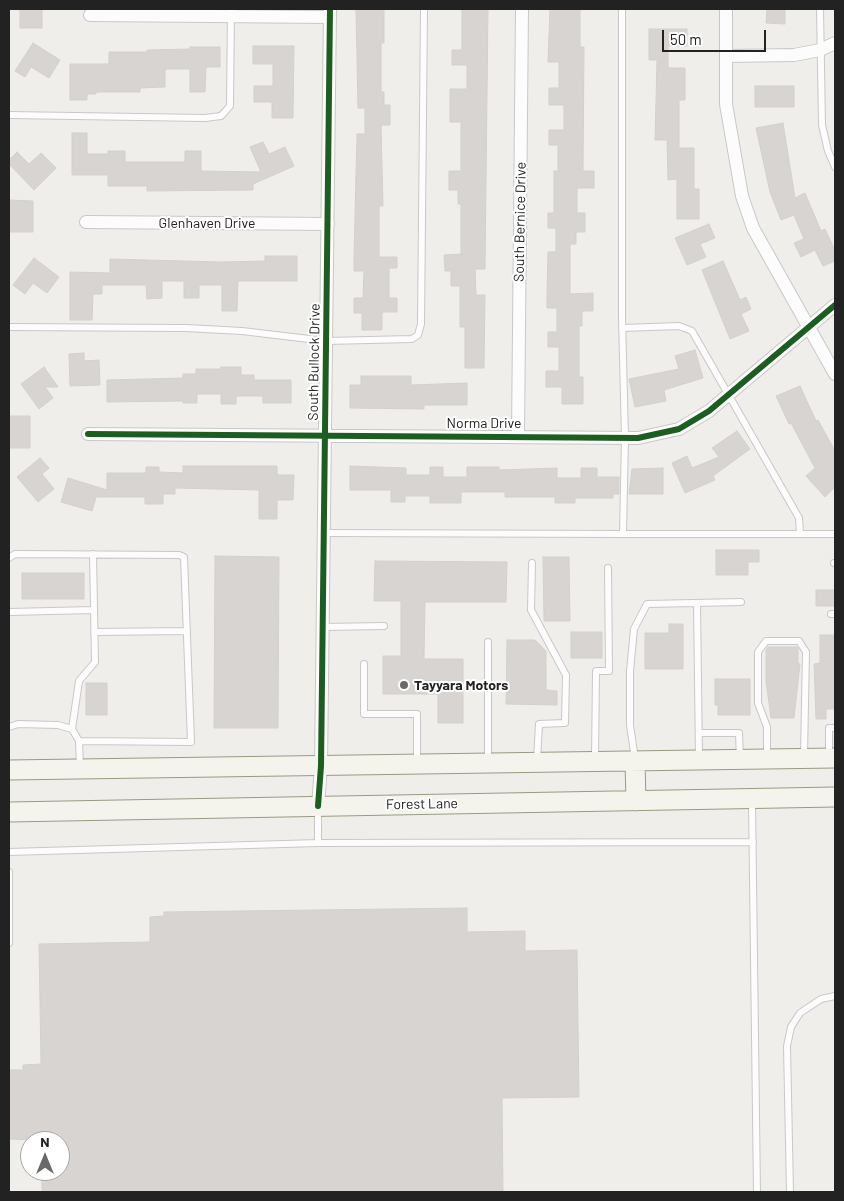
<!DOCTYPE html>
<html>
<head>
<meta charset="utf-8">
<style>
  body { margin:0 }
  #map { position:relative; width:844px; height:1201px; overflow:hidden; background:#f0eeeb; font-family:Barlow,sans-serif }
  canvas { display:block }
  .frame { position:absolute; inset:0; border:10px solid #222; pointer-events:none }
  .north { position:absolute; left:20px; top:1131px; width:50px; height:50px; box-sizing:border-box; background:#fff; border:1px solid #a7a7a7; border-radius:50%; rotate:0deg; font-size:14px; font-weight:700; line-height:20px; text-align:center; color:#222 }
  .north::after { content:''; display:block; margin:auto; width:18px; height:22px; background:#6a6968; clip-path:polygon(50% 0,100% 100%,50% 72%,0 100%) }
  .scale { position:absolute; left:662px; top:30px; width:104px; height:22px; box-sizing:border-box; border:2px solid #222; border-top:0; padding-left:6px; font-size:15px; line-height:18px; white-space:nowrap; color:#222; -webkit-text-stroke:4px #fff; paint-order:stroke }
</style>
</head>
<body>
<div id="map">
<canvas width="844" height="1201"></canvas>
<div class="frame"></div>
<div class="north">N</div>
<div class="scale">50 m</div>
</div>
<script>
const c = document.querySelector('canvas').getContext('2d');
c.lineJoin = 'round';
function fill(path, color) { c.fillStyle = color; c.fill(path, 'evenodd'); }
const poly = rows => new Path2D(rows.map(r => 'M' + r).join(''));
function strokePath(path, color, width, dash) { c.strokeStyle = color; c.lineWidth = width; c.lineCap = dash ? 'butt' : 'round'; c.setLineDash(dash || []); c.stroke(path); }
function write(font, color, halo, rows, align = 'center') {
  c.font = font + ' Barlow,sans-serif'; c.lineWidth = 4; c.setLineDash([]); c.textBaseline = 'middle'; c.strokeStyle = halo; c.fillStyle = color; for (const [text, x, y, turn = 0] of rows) {
    c.save(); c.translate(x, y); c.rotate((+turn || 0) * Math.PI / 180); c.textAlign = isNaN(turn) ? turn : align; if (halo) c.strokeText(text, 0, 0); c.fillText(text, 0, 0); c.restore();
  }
}
const building = poly([
  [20,9,42,9,42,28,20,28,20,9],
  [356,9,384,9,384,43,381,43,381,92,384,92,384,105,390,105,390,125,381,125,383,206,379,206,379,257,397,257,397,268,389,268,389,298,397,298,397,312,382,312,382,330,362,330,362,313,354,313,354,298,363,298,364,271,354,271,354,257,357,134,365,134,365,108,358,108,356,9],
  [462,9,488,9,485,269,475,269,476,295,485,295,484,368,465,368,465,327,460,327,460,286,451,286,451,271,445,271,444,255,461,254,461,204,458,204,458,190,449,190,449,171,461,171,461,122,450,122,450,89,467,89,467,65,452,65,452,50,462,50,462,9],
  [550,9,580,9,580,47,584,47,583,171,594,171,594,188,577,188,577,213,585,213,585,232,576,232,576,244,570,244,570,294,593,293,593,311,582,311,582,326,579,326,579,377,583,377,583,404,562,404,562,387,546,387,546,371,559,371,559,347,548,347,548,332,557,332,557,308,547,308,547,294,548,252,556,252,556,228,548,228,548,213,554,213,554,171,558,171,558,145,549,145,549,130,564,130,564,105,549,105,549,88,559,88,559,62,548,62,550,9],
  [767,9,785,9,785,24,766,23,767,9],
  [649,29,687,29,687,46,668,46,668,68,685,68,685,100,679,100,679,148,694,148,694,189,699,189,699,219,677,219,677,179,668,180,667,140,655,140,657,60,649,60,649,29],
  [33,43,60,60,49,78,31,67,25,77,15,71,33,43],
  [253,46,294,46,293,118,272,118,272,102,254,102,254,86,273,86,273,64,253,64,253,46],
  [190,47,220,47,220,67,206,67,205,92,190,92,190,69,165,69,165,87,140,88,140,92,96,92,96,94,87,94,87,100,70,100,70,64,109,64,109,52,147,52,147,50,190,49,190,47],
  [755,86,794,86,794,107,755,107,755,86],
  [783,123,795,198,805,193,821,231,825,229,835,250,835,261,823,266,815,250,801,257,794,243,804,239,794,215,781,220,770,192,756,128,783,123],
  [72,133,87,133,87,154,108,154,108,151,125,151,125,162,185,162,185,151,201,151,201,171,261,172,250,147,263,142,269,154,285,147,294,166,253,184,253,190,147,191,147,186,108,186,108,175,72,175,72,133],
  [17,152,29,164,41,153,56,168,34,190,9,164,9,160,17,152],
  [9,200,33,201,33,232,10,232,9,200],
  [709,224,715,238,700,244,706,257,687,265,675,238,709,224],
  [265,256,297,256,297,281,238,281,237,311,222,311,222,285,199,285,199,298,184,298,184,281,162,281,162,298,147,299,146,285,102,285,102,294,93,294,92,320,70,320,70,272,110,273,110,259,222,262,265,261,265,256],
  [34,258,59,277,47,293,33,283,25,294,13,285,34,258],
  [723,261,740,300,746,297,751,309,741,314,749,331,730,339,702,270,723,261],
  [695,350,703,378,664,390,666,401,635,407,629,379,679,369,675,356,695,350],
  [84,353,84,361,99,360,100,385,70,386,69,354,84,353],
  [44,367,58,387,45,387,53,398,39,409,21,384,44,367],
  [221,367,241,367,241,375,254,375,254,380,291,380,291,403,263,403,263,396,236,396,236,404,221,404,221,394,197,394,197,403,183,403,183,401,107,402,107,380,183,378,183,374,196,374,196,369,221,369,221,367],
  [361,376,411,376,411,385,467,383,467,405,424,405,424,409,350,408,350,385,361,385,361,376],
  [800,386,816,421,818,420,835,451,835,487,825,497,806,476,815,468,791,423,789,424,776,396,800,386],
  [9,416,30,416,30,448,9,448,9,416],
  [737,431,750,449,713,476,715,480,685,493,672,463,687,456,692,468,719,457,712,448,737,431],
  [40,458,49,468,42,474,54,489,38,502,17,477,40,458],
  [183,466,277,466,277,475,294,475,293,500,277,500,277,519,259,519,259,490,175,488,175,494,163,494,163,504,145,504,145,497,96,497,92,511,61,502,68,478,107,490,107,473,146,473,146,467,159,467,159,472,183,473,183,466],
  [350,466,406,468,406,475,430,475,430,467,443,467,443,477,467,477,467,467,499,467,499,470,557,468,557,478,581,478,581,468,597,468,597,477,619,477,619,494,613,494,613,498,575,498,575,503,555,503,555,497,505,497,505,492,461,492,461,503,430,503,430,496,405,496,405,502,391,502,391,490,350,490,350,466],
  [663,468,663,494,629,494,632,469,663,468],
  [716,550,759,550,759,562,748,562,748,575,716,575,716,550],
  [215,556,279,557,278,728,214,728,215,556],
  [543,557,569,557,570,621,544,621,543,557],
  [375,561,507,562,506,602,425,602,424,659,463,659,463,723,438,723,438,694,383,694,383,656,401,656,401,601,374,601,375,561],
  [22,573,84,573,84,599,22,599,22,573],
  [816,590,835,590,835,606,816,606,816,590],
  [669,624,683,624,683,669,645,669,645,633,669,633,669,624],
  [571,632,602,632,602,658,571,658,571,632],
  [820,635,835,635,835,709,826,709,826,719,816,719,814,664,820,663,820,635],
  [507,640,535,640,546,651,546,690,557,691,557,705,506,704,507,640],
  [768,647,797,647,798,649,798,664,800,664,794,718,771,718,766,681,766,650,768,647],
  [715,679,750,679,750,715,718,715,718,705,715,705,715,679],
  [86,683,107,683,107,715,86,715,86,683],
  [467,908,467,932,525,931,525,951,577,950,579,1097,502,1098,503,1192,42,1192,42,1171,60,1171,60,1141,9,1139,9,1070,23,1070,23,1065,41,1064,39,944,150,942,150,917,164,916,164,912,467,908]
]);
fill(building, '#d7d4d2');
strokePath(building, '#d3d0cc', 1);
const lane = poly([
  [622,9,622,318,625,437,623,534,835,534],
  [820,9,822,125,828,151,835,167],
  [9,115,205,118,221,116,230,106,231,9],
  [9,327,186,328,242,331,326,341,412,339,418,335,421,324,424,9],
  [622,328,679,326,692,331,799,518,800,534],
  [325,533,623,534],
  [9,558,15,554,179,555,184,557,191,742,79,741,72,729,58,725,18,724,9,727],
  [532,563,531,610,566,675,565,723,539,724,537,761],
  [834,563,835,563],
  [697,603,699,759],
  [9,612,94,610],
  [831,614,835,614],
  [323,627,384,626],
  [94,632,187,631],
  [488,642,488,762],
  [364,664,364,714,417,714,417,763],
  [72,729,79,681,95,662,93,554],
  [699,733,739,733,740,759],
  [79,741,80,767],
  [767,757,767,727,758,703,758,652,766,641,799,641,806,652,804,755],
  [829,757,829,728,835,728],
  [635,759,630,725,630,671,634,629,647,604,741,602],
  [595,760,596,671,609,671,608,568],
  [752,800,757,1192],
  [318,843,318,807],
  [9,852,318,843,753,842],
  [9,872,9,943],
  [790,1192,787,1046,791,1027,800,1013,821,999,835,996]
]);
const street = poly([
  [726,9,726,104,742,196,753,228,835,374],
  [90,15,330,17],
  [726,56,794,55,820,50,835,43],
  [86,222,328,224],
  [88,434,638,438,679,429,709,411,835,305],
  [518,435,522,9],
  [318,806,321,766,330,9]
]);
const secondary = poly([
  [635,761,636,801],
  [9,770,835,758],
  [9,812,835,797]
]);
strokePath(lane, '#c9c8c7', 8);
strokePath(street, '#c9c8c7', 14);
strokePath(secondary, '#999a82', 21);
strokePath(lane, '#fdfcfc', 6);
strokePath(street, '#fdfcfc', 12);
strokePath(secondary, '#f4f4ed', 19);
strokePath(poly([
  [88,434,638,438,679,429,709,411,835,305],
  [318,806,321,766,330,9]
]), '#1b5e20', 6);
for (const [x, y, r, color] of [
  [404,685,5,"#6a6968"]
]) { const dot = new Path2D(); dot.arc(x, y, r, 0, 2 * Math.PI); c.fillStyle = color; c.fill(dot); strokePath(dot, '#fff', 2); }
write('14px', '#222', '#fff', [
  ["South Bernice Drive",520,222,-89],
  ["Glenhaven Drive",207,223],
  ["South Bullock Drive",314,362,-89],
  ["Norma Drive",484,423],
  ["Forest Lane",422,804,-1]
]);
write('bold 14px', '#222', '#fff', [
  ["Tayyara Motors",414,685]
], 'left');
</script>
</body>
</html>
